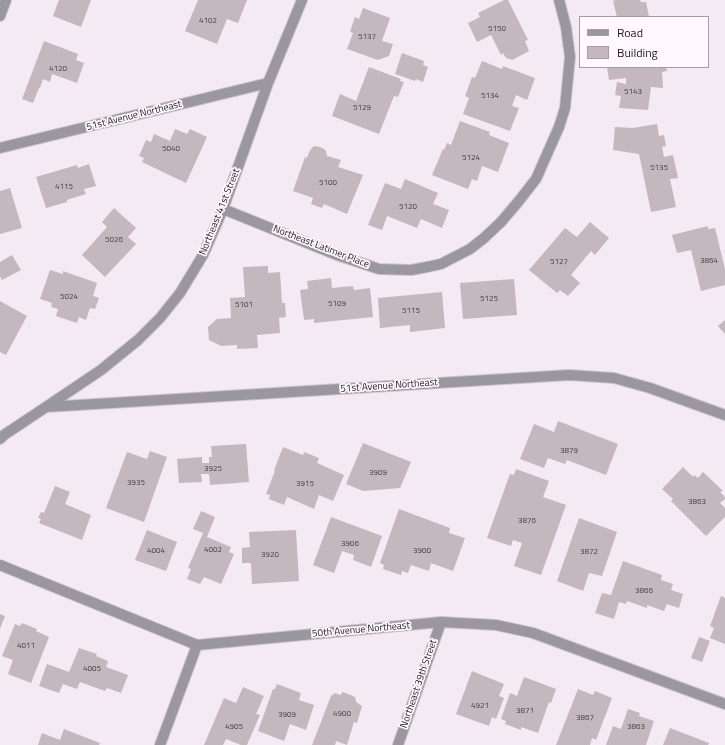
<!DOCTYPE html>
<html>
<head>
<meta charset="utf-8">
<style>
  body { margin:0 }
  #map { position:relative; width:725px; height:745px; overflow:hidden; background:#f4eaf4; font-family:"Titillium Web",sans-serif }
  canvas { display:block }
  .legend { position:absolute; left:579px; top:16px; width:130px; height:52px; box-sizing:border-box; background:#fff9ff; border:1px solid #a59fa5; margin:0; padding:5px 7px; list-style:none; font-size:12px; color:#1d191d }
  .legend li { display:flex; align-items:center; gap:8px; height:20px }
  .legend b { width:20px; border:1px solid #a59fa5 }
</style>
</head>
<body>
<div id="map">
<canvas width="725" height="745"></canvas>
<ul class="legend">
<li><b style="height:5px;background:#9a989e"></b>Road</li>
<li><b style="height:11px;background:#c4b7bd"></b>Building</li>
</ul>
</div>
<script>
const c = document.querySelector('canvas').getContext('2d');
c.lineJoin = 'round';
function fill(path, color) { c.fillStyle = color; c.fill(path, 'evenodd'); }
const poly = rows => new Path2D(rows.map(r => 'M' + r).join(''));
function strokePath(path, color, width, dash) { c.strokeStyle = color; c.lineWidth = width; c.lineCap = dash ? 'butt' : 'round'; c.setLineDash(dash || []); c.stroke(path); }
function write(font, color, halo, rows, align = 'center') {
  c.font = font + ' "Titillium Web",sans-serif'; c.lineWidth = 3.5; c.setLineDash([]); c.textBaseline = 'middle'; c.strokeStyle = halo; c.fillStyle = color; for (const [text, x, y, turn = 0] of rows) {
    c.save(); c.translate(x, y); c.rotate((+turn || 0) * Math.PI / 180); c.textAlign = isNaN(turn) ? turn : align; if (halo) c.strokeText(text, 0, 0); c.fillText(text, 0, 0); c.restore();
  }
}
fill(poly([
  [59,0,91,0,81,27,53,16],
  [198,0,247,0,238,23,227,19,217,44,185,31],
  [504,0,508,0,528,40,525,41,529,51,512,60,506,58,503,53,501,55,491,35,477,42,468,23,480,17,478,13],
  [615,0,640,0,641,2,646,2,649,17,617,17,613,1],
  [363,8,390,18,382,41,393,44,389,56,378,60,347,49,353,33,350,32,355,17,359,19],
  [44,41,78,54,76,60,84,63,77,83,52,74,50,82,43,79,40,88,39,88,33,103,22,99],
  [402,53,424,61,423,65,428,67,423,82,416,79,415,81,395,74],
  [482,61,502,69,503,66,535,78,527,100,516,95,512,106,519,108,510,131,463,114,469,98,465,96,472,77,475,78],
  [369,67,401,79,400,81,404,82,398,97,394,96,379,134,332,116,340,94,356,101],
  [607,67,666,67,667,71,662,72,663,88,651,87,648,110,619,108,621,96,615,95,617,82,626,84,626,78,609,80],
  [460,121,490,132,489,135,509,143,498,172,482,166,477,181,472,179,468,189,432,175,443,149,444,150,447,143,451,145],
  [657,124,659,136,664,135,666,146,662,147,664,157,673,155,678,178,670,179,676,207,651,212,639,154,613,150,615,127,633,128],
  [175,129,187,134,190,129,207,137,186,183,142,162,144,158,139,156,146,140,151,142,154,134,170,141],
  [314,146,320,147,324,149,326,151,327,156,341,160,338,167,363,175,347,214,324,204,322,208,311,204,313,198,293,191,305,157,307,158,310,150],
  [89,164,96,186,84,189,86,194,67,200,67,202,46,208,36,177,77,165,78,168],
  [405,179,438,193,433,204,449,210,442,228,421,219,417,228,387,216,382,230,368,225,385,183,401,189],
  [10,188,22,228,0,234,0,191],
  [114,208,136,228,128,237,136,244,105,277,82,255,107,227,102,222],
  [590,222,609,238,595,255,591,251,571,275,580,283,568,296,560,290,557,293,529,270,565,228,577,237],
  [708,226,708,229,715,228,725,269,725,285,701,291,691,250,677,253,672,235],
  [12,255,21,270,2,280,0,276,0,262],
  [268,266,268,273,280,272,282,303,285,303,286,317,279,318,280,333,257,335,258,348,237,349,237,345,221,346,209,340,208,327,217,319,231,318,230,298,245,297,243,267],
  [50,270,63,274,63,271,97,283,93,296,99,298,95,309,90,308,86,320,79,317,77,323,56,316,58,309,51,307,52,303,40,299],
  [331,278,332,288,353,286,354,290,370,288,373,317,314,323,314,319,304,320,300,290,308,289,307,281],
  [514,279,517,315,463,319,460,283],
  [442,292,445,328,410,332,410,325,380,328,378,298],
  [0,301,27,316,6,355,0,352],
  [725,320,725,334,718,326],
  [558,421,618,444,606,475,567,460,565,464,548,458,544,468,520,459,534,424,554,432],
  [363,443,411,462,400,488,363,491,346,484],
  [246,444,249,482,210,485,209,474,201,474,202,482,179,483,177,459,202,457,202,463,209,463,209,457,212,457,211,446],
  [283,447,303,455,304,452,319,458,317,463,344,475,333,501,319,495,314,509,287,497,284,505,269,499,270,495,266,494,275,471,274,470],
  [150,451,167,457,144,522,106,508,127,452,147,459],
  [683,467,693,477,694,475,698,478,703,472,723,491,720,492,725,497,725,499,720,503,725,508,725,517,706,536,671,501,673,499,662,489],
  [516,469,549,481,543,497,566,505,541,575,514,566,522,543,513,540,511,546,487,538,510,474,514,475],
  [55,486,70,492,65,504,91,515,82,540,39,523,41,519,38,518,41,512,44,513],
  [399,509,450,528,449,533,465,538,453,571,431,563,429,571,411,565,408,573,402,571,401,575,383,569,384,565,380,563],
  [201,511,215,517,207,537,231,547,229,552,234,554,221,584,204,577,200,584,187,579,191,569,188,568,203,533,193,529],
  [331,517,382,536,371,567,353,560,354,555,342,551,334,573,313,565],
  [579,518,617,532,602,576,589,573,583,591,557,581],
  [147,530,177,542,166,571,135,560],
  [296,530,299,581,252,584,251,563,242,563,242,548,250,547,249,532],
  [623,561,662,575,661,580,673,584,671,590,683,594,679,608,667,604,664,611,647,605,647,608,627,601,626,604,619,602,614,619,595,613,602,593,611,595],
  [721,596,725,598,725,644,710,638,714,628,710,626],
  [0,614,5,616,0,629],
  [22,623,37,629,36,631,49,637,31,683,8,674,13,660,2,656,15,624,20,626],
  [699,637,710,641,702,662,691,658],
  [79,648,97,654,96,656,108,661,106,667,128,675,121,693,107,688,105,691,80,682,77,689,63,684,59,693,39,686,47,664,69,672],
  [472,671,504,684,499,696,504,698,496,719,492,717,489,726,456,714],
  [524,677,556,689,551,703,549,702,538,733,521,727,521,730,505,724,506,721,501,719,510,693,517,696],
  [277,684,301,693,299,700,314,705,306,730,290,724,284,741,258,731,273,689,275,689],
  [243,687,264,696,256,714,260,715,247,745,241,745,226,739,223,745,204,745,224,698,236,703],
  [578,689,593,695,595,691,612,698,596,740,592,738,590,745,556,745],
  [343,692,355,697,356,702,362,706,357,723,354,722,347,745,336,741,335,745,312,745,331,696,335,693,340,695],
  [628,709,640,713,639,716,654,721,646,745,606,745,613,726,621,729],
  [670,728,709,743,708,745,663,745],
  [64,729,100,743,99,745,38,745,42,733,60,740]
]), '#c4b7bd');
const minor = poly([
  [0,16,6,0],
  [0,148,268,83],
  [223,209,337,255,379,269,411,270,427,267,441,264,470,249,484,238,501,222,518,202,536,179,559,127,565,108,570,57,566,27,559,0],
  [46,407,569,375,614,378,650,388,725,415],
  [0,439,4,435,46,407,101,370,138,340,160,318,180,293,203,255,223,209,268,83,302,0],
  [0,565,197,645,441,622,496,625,533,633,725,704],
  [160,745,197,645],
  [398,745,441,622]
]);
strokePath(minor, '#cdc4cd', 12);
strokePath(minor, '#9a989e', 10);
write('8px', '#474045', null, [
  ["4102",208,21],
  ["5150",497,29],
  ["5137",367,37],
  ["4120",58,69],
  ["5143",633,92],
  ["5134",490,96],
  ["5129",362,108],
  ["5040",171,149],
  ["5124",471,158],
  ["5135",659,168],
  ["5100",328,183],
  ["4115",64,187],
  ["5120",408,207],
  ["5026",114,240],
  ["3864",709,261],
  ["5127",559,262],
  ["5024",69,297],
  ["5125",489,299],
  ["5109",337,304],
  ["5101",244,305],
  ["5115",411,311],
  ["3879",569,451],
  ["3925",213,469],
  ["3909",378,473],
  ["3935",136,483],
  ["3915",305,484],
  ["3863",697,502],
  ["3876",527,521],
  ["3906",350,544],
  ["4002",213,550],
  ["4004",156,551],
  ["3900",422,551],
  ["3872",589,552],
  ["3920",270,555],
  ["3866",644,591],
  ["4011",26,646],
  ["4005",92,669],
  ["4921",480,706],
  ["3871",525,711],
  ["4900",342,714],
  ["3909",287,715],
  ["3867",585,718],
  ["4905",234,727],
  ["3863",636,727]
]);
write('10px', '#1d191d', '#fff9ff', [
  ["51st Avenue Northeast",134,116,-14],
  ["Northeast 41st Street",220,212,-68],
  ["Northeast Latimer Place",321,247,21],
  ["51st Avenue Northeast",389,386,-4],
  ["50th Avenue Northeast",361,630,-5],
  ["Northeast 39th Street",419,684,-71]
]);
</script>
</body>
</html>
